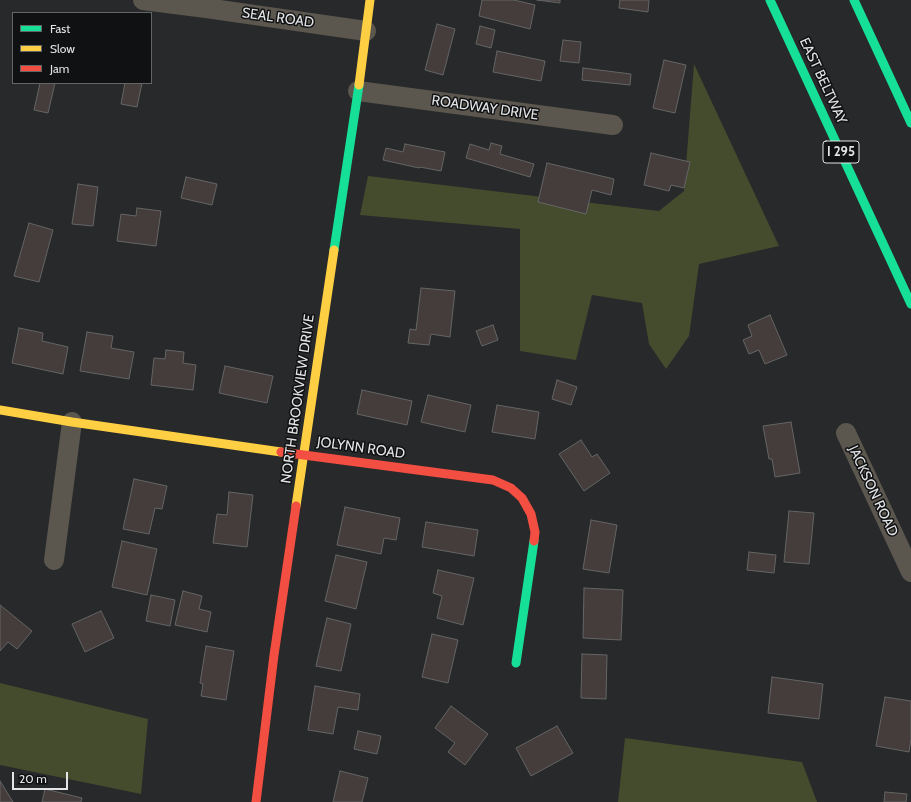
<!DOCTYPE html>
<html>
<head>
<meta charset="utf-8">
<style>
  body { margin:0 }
  #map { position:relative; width:911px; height:802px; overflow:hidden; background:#27292a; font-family:Cabin,sans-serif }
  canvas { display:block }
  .legend { position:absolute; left:12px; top:12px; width:140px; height:72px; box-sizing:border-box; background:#101113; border:1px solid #646567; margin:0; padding:5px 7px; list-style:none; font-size:12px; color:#e3e4e6 }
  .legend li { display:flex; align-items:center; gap:8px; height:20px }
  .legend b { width:20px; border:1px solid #646567 }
  .scale { position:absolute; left:12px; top:772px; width:56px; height:18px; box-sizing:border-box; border:2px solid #e3e4e6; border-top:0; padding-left:5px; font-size:12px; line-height:14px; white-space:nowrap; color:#e3e4e6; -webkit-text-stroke:3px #101113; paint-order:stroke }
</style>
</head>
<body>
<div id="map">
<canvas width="911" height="802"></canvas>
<ul class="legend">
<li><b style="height:5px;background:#16e098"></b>Fast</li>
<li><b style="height:5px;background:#ffcf43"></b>Slow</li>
<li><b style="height:5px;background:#f24e42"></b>Jam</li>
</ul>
<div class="scale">20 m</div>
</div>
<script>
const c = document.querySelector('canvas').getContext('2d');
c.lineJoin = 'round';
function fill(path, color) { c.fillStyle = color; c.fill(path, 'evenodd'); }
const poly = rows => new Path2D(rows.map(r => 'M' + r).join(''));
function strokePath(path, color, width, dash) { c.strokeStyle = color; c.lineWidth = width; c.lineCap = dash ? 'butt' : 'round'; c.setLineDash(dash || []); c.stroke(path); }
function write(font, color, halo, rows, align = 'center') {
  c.font = font + ' Cabin,sans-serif'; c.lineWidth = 3; c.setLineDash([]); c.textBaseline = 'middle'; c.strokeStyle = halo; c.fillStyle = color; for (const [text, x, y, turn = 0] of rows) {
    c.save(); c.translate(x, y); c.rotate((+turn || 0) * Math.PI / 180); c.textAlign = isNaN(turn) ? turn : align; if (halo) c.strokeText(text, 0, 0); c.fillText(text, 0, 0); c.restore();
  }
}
fill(poly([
  [694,64,779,246,699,264,689,336,666,369,649,344,642,303,592,295,576,360,520,351,520,229,360,215,368,176,659,211,684,191],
  [0,683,148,719,141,794,0,765],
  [625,738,802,762,817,802,618,802]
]), '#454c2d');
const building = poly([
  [482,0,514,0,535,5,530,29,479,16,482,0],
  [537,0,560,0,560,3,537,0],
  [620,0,649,0,648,12,619,8,620,0],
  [437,24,455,29,443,75,425,70,437,24],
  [480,26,495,30,491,48,476,44,480,26],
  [563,40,581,42,579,63,560,61,563,40],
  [497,51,545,61,541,81,493,72,497,51],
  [664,60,686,65,675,113,653,108,664,60],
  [583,68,631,74,630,85,582,80,583,68],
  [40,83,55,83,48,113,34,110,40,83],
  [125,83,142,83,137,107,121,104,125,83],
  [491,143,502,146,500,154,534,164,530,177,466,158,470,144,489,150,491,143],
  [405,144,445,152,441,171,420,167,419,168,383,160,386,148,403,152,405,144],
  [651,153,690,162,684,188,671,185,669,191,644,185,651,153],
  [547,163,614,179,611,195,592,190,586,214,538,202,547,163],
  [186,177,217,184,212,205,181,198,186,177],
  [78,184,98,187,93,226,72,224,78,184],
  [137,208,161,211,156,246,117,241,121,214,136,216,137,208],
  [29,223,53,230,39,282,14,276,29,223],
  [421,288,455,291,450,337,431,334,429,345,408,343,410,329,416,330,421,288],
  [770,315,787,355,765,364,759,350,749,354,743,340,752,336,748,325,770,315],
  [493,325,498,340,482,346,476,331,493,325],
  [19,328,43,333,42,341,68,347,63,374,12,363,19,328],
  [87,332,113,336,111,348,134,352,129,379,80,371,87,332],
  [166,350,184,352,183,363,196,365,193,390,151,385,154,358,165,359,166,350],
  [225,366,273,376,267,403,219,393,225,366],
  [557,380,577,387,571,405,552,399,557,380],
  [362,390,412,401,407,425,357,414,362,390],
  [428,395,471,405,465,432,421,422,428,395],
  [497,405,539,412,535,439,492,432,497,405],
  [791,422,800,473,775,477,772,459,769,459,763,426,791,422],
  [581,440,592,457,597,454,610,473,584,491,559,454,581,440],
  [134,479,167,486,162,509,155,508,149,534,123,529,134,479],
  [229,492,253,495,247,547,213,543,217,514,227,515,229,492],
  [345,507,400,518,396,540,384,538,381,554,337,545,345,507],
  [789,511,814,513,809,564,784,562,789,511],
  [591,520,617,525,609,573,583,569,591,520],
  [426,522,478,530,474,556,422,547,426,522],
  [122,541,157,549,147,595,112,587,122,541],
  [749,552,776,555,774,573,747,570,749,552],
  [336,555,367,562,356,609,325,601,336,555],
  [438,570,474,578,463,625,437,618,442,596,433,593,438,570],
  [584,588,623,590,621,640,583,638,584,588],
  [183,591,202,596,199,609,211,612,207,632,175,625,183,591],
  [151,595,175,600,170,626,146,621,151,595],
  [0,605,32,631,17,649,8,642,0,651,0,605],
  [101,611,114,638,85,652,72,624,101,611],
  [327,618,351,624,341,671,316,666,327,618],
  [432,634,458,640,448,683,422,677,432,634],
  [206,646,234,651,226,700,201,696,203,684,200,683,206,646],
  [582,654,607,655,606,699,581,698,582,654],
  [772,677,823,684,819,719,768,713,772,677],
  [315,686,360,694,358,710,338,707,333,734,308,730,315,686],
  [885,697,911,701,911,739,909,752,876,746,885,697],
  [451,706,488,734,465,765,448,752,455,743,435,728,451,706],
  [557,726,573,753,531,776,516,748,557,726],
  [358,731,381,736,377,754,354,749,358,731],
  [340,771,368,778,362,802,333,802,340,771],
  [0,781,13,802,0,802,0,781],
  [45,789,82,798,81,802,42,802,45,789],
  [885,792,907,794,906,802,884,802,885,792]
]);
fill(building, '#443d3c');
strokePath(building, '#656565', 1);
strokePath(poly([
  [143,0,206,8,366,31],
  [358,91,613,125],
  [846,433,911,572],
  [54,560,72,422]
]), '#5b564e', 20);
strokePath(poly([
  [770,0,911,304],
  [854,0,911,123],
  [334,250,359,85],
  [516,663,534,541]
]), '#16e098', 9);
strokePath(poly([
  [359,85,370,0],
  [0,410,72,422,281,452],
  [296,506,334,250]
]), '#ffcf43', 9);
strokePath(poly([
  [281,452,493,480,511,488,522,498,531,514,535,532,534,541],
  [256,802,274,655,296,506]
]), '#f24e42', 9);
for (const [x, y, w] of [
  [841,152,36]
]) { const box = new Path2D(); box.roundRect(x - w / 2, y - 11, w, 22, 3); c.fillStyle = '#101113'; c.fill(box); strokePath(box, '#e3e4e6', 1); }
write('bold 13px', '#e3e4e6', null, [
  ["I 295",841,152]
]);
write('14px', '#e3e4e6', '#101113', [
  ["SEAL ROAD",278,18,8],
  ["EAST BELTWAY",823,81,65],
  ["ROADWAY DRIVE",485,108,8],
  ["NORTH BROOKVIEW DRIVE",298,399,-82],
  ["JOLYNN ROAD",361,448,8],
  ["JACKSON ROAD",873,491,65]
]);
</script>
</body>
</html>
